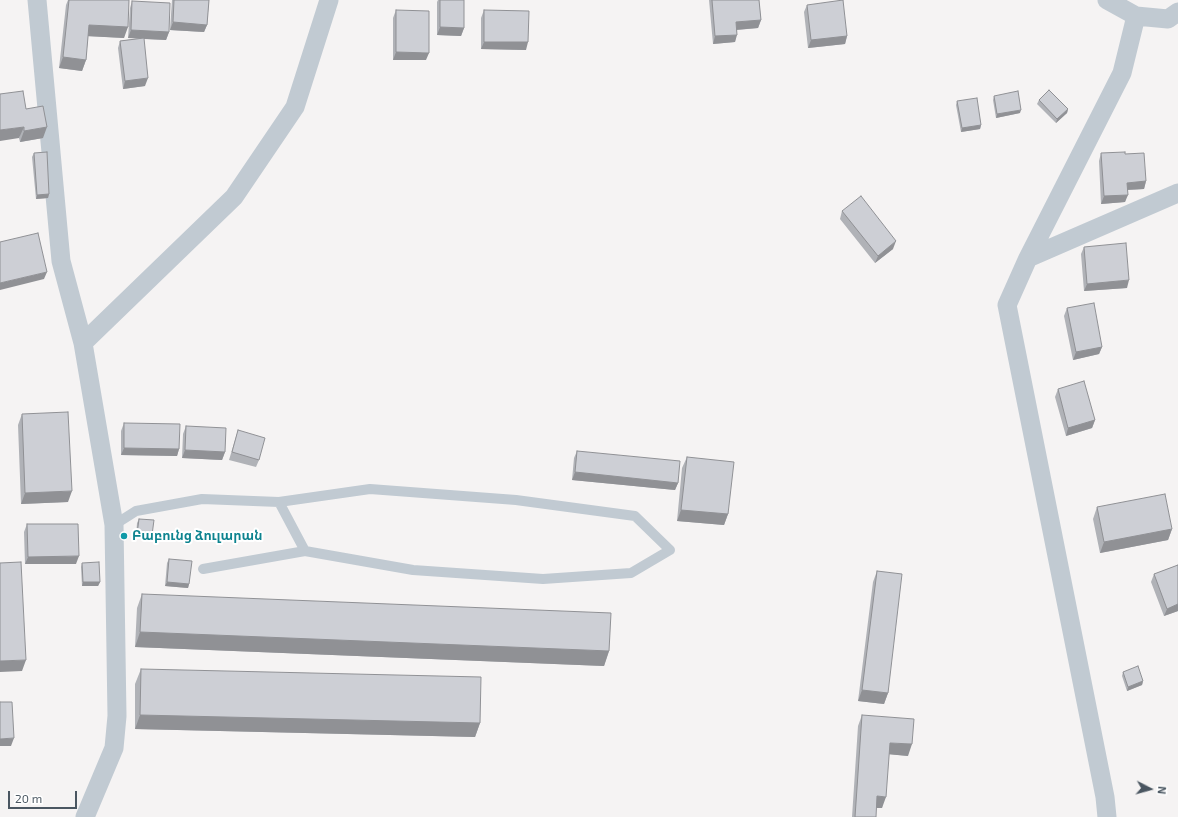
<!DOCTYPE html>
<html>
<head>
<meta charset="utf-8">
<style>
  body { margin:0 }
  #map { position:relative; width:1178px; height:817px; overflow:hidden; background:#f5f3f3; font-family:"Exo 2",sans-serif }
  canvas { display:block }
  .north { position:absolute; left:1130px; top:769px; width:40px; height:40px; -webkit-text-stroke:3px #fff; paint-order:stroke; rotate:96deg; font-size:11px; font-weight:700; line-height:16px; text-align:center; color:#4a5661 }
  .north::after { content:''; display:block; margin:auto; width:14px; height:18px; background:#4a5661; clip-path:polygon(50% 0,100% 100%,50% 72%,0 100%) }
  .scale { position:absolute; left:8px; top:791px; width:69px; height:18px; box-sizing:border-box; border:2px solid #4a5661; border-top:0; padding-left:5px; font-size:12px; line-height:14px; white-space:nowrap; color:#4a5661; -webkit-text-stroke:3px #fff; paint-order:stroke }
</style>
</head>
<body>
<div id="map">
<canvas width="1178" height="817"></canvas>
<div class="north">N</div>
<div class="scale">20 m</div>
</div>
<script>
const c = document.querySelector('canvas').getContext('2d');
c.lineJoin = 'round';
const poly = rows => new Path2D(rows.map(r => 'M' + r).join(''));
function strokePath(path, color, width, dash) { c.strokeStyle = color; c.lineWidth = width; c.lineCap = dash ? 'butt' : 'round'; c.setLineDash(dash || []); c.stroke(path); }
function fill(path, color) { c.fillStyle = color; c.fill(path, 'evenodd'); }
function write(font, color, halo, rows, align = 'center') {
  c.font = font + ' "Exo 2","Noto Sans Armenian",sans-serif'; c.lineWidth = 4; c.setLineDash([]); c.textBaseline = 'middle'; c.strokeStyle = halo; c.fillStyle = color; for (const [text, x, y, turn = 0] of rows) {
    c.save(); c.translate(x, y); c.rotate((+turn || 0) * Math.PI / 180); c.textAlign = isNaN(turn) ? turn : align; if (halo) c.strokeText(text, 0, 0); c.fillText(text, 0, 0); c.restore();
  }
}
strokePath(poly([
  [279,502,305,551],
  [114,525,136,511,202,499,279,502,370,489,516,500,635,516,670,550,631,573,543,579,413,570,305,551,203,569]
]), '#c1cad2', 10);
strokePath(poly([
  [37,0,61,261,83,343,114,525,117,716,114,748,85,817],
  [1136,16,1168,19,1178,12],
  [1028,258,1178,193],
  [83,343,234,197,295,107,329,0],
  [1107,817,1105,797,1007,305,1028,258,1122,73,1136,16,1107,0]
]), '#c1cad2', 19);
fill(poly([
  [68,0,129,0,124,38,88,36,86,60,82,71,59,68,66,5],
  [172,0,209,0,207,25,204,32,170,30],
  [438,0,464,0,464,28,461,36,437,35,437,2],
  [709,0,759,0,761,20,758,28,737,30,735,42,713,44],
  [132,1,169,32,166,40,144,39,145,86,123,89,118,48,120,41,140,38,128,38,130,8],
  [807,5,847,36,845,44,808,48,804,12],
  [396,10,426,60,393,60,393,18],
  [484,10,526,50,481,49,481,18],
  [994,96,1020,113,996,118,993,100],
  [1039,100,1068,109,1067,113,1056,123,1037,104],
  [957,101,981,125,980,129,961,132,956,105],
  [26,109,43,138,20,142,19,138],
  [34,153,49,194,48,198,36,199,32,157],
  [1101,153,1125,154,1146,181,1144,189,1128,190,1125,202,1101,204,1099,161],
  [842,211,893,249,875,263,840,219],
  [1084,247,1127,288,1084,291,1081,254],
  [1067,308,1102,347,1099,354,1073,360,1064,316],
  [1058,389,1095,420,1092,428,1066,436,1055,397],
  [22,414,68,502,21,504,18,425],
  [124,423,179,449,177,456,121,455,121,431],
  [186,426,225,452,222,460,182,458,183,434],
  [238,430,259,460,256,467,229,460],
  [577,451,678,483,675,490,572,480,574,458],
  [687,457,728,514,724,525,677,521,682,468],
  [1097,507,1172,529,1168,540,1100,553,1093,519],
  [139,519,152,535,151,538,136,537,137,523],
  [27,524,76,564,25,564,24,532],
  [169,559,189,584,188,588,165,586,167,563],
  [82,563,100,582,98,586,82,586,81,567],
  [1178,565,1178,611,1164,616,1151,582,1154,574],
  [877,571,888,693,884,704,858,701,873,582],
  [142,594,609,651,604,666,135,647,137,608],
  [141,669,480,723,475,737,135,729,135,684],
  [1123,672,1143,681,1142,685,1127,691,1122,676],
  [862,715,908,756,889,754,882,808,876,808,876,817,852,817,858,726]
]), '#b0b2b7');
fill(poly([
  [761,20,758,28,734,30,736,22],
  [173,22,207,25,204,32,170,30],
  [89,25,128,27,124,38,85,36],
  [440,27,464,28,461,36,437,35],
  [131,30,169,32,166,40,128,38],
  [737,35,735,42,713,44,715,36],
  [847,36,845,44,808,48,811,40],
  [484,42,528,42,526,50,481,49],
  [396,52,429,53,426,60,393,60],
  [63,57,86,60,82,71,59,68],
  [148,78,145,86,123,89,125,81],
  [1068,109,1067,113,1056,123,1057,119],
  [1021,110,1020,113,996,118,997,114],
  [981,125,980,129,961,132,962,128],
  [24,127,19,138,0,141,0,130],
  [47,127,43,138,20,142,24,131],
  [1146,181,1144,189,1124,190,1127,183],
  [49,194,48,198,36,199,37,195],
  [1128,195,1125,202,1101,204,1104,196],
  [896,241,893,249,875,263,878,256],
  [47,272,44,279,0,290,0,283],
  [1129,280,1127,288,1084,291,1087,284],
  [1102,347,1099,354,1073,360,1076,352],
  [1095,420,1092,428,1066,436,1068,428],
  [124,448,179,449,177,456,121,455],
  [185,450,225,452,222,460,182,458],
  [575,472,678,483,675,490,572,480],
  [72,491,68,502,21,504,25,493],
  [681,510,728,514,724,525,677,521],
  [1172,529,1168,540,1100,553,1104,542],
  [137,534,152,535,151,538,136,537],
  [79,556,76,564,25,564,28,557],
  [83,582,100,582,98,586,82,586],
  [167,582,189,584,188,588,165,586],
  [1178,604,1178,611,1164,616,1167,609],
  [140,632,609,651,604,666,135,647],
  [26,660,22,671,0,672,0,661],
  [1143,681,1142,685,1127,691,1128,687],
  [862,690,888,693,884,704,858,701],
  [140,715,480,723,475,737,135,729],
  [14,738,11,746,0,746,0,739],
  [890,743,912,744,908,756,886,754],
  [877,796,886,797,882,808,873,808]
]), '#909195');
const building = poly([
  [69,0,129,0,128,27,89,25,86,60,63,57,69,0],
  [174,0,209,0,207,25,173,22,174,0],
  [440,0,464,0,464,28,440,27,440,0],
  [712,0,759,0,761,20,736,22,737,35,715,36,712,0],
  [843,0,847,36,811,40,807,5,843,0],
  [132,1,170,3,169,32,131,30,132,1],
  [396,10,429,11,429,53,396,52,396,10],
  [484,10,529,11,528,42,484,42,484,10],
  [144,38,148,78,125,81,120,41,144,38],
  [1049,90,1068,109,1057,119,1039,100,1049,90],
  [23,91,26,109,43,106,47,127,24,131,24,127,0,130,0,94,23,91],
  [1018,91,1021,110,997,114,994,96,1018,91],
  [977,98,981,125,962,128,957,101,977,98],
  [47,152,49,194,37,195,34,153,47,152],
  [1125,152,1125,154,1144,153,1146,181,1127,183,1128,195,1104,196,1101,153,1125,152],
  [861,196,896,241,878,256,842,211,861,196],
  [38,233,47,272,0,283,0,242,38,233],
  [1126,243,1129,280,1087,284,1084,247,1126,243],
  [1094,303,1102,347,1076,352,1067,308,1094,303],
  [1084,381,1095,420,1068,428,1058,389,1084,381],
  [68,412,72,491,25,493,22,414,68,412],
  [124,423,180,424,179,449,124,448,124,423],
  [186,426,226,428,225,452,185,450,186,426],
  [238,430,265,438,259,460,232,452,238,430],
  [577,451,680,461,678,483,575,472,577,451],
  [687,457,734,462,728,514,681,510,687,457],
  [1165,494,1172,529,1104,542,1097,507,1165,494],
  [139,519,154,520,152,535,137,534,139,519],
  [27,524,78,524,79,556,28,557,27,524],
  [169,559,192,561,189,584,167,582,169,559],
  [21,562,26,660,0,661,0,563,21,562],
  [99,562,100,582,83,582,82,563,99,562],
  [1178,565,1178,604,1167,609,1154,574,1178,565],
  [877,571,902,574,888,693,862,690,877,571],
  [142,594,611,613,609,651,140,632,142,594],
  [1138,666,1143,681,1128,687,1123,672,1138,666],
  [141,669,481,677,480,723,140,715,141,669],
  [0,702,12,702,14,738,0,739,0,702],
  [862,715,914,719,912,744,890,743,886,797,877,796,876,817,855,817,862,715]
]);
fill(building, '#cdcfd5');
strokePath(building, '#909195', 1);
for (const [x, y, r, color] of [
  [124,536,4,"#0f9aa8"]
]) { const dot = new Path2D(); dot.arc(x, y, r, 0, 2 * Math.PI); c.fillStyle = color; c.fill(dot); strokePath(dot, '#fff', 1.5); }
write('bold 13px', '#0d838f', '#fff', [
  ["Բաբունց ձուլարան",132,536]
], 'left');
</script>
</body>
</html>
